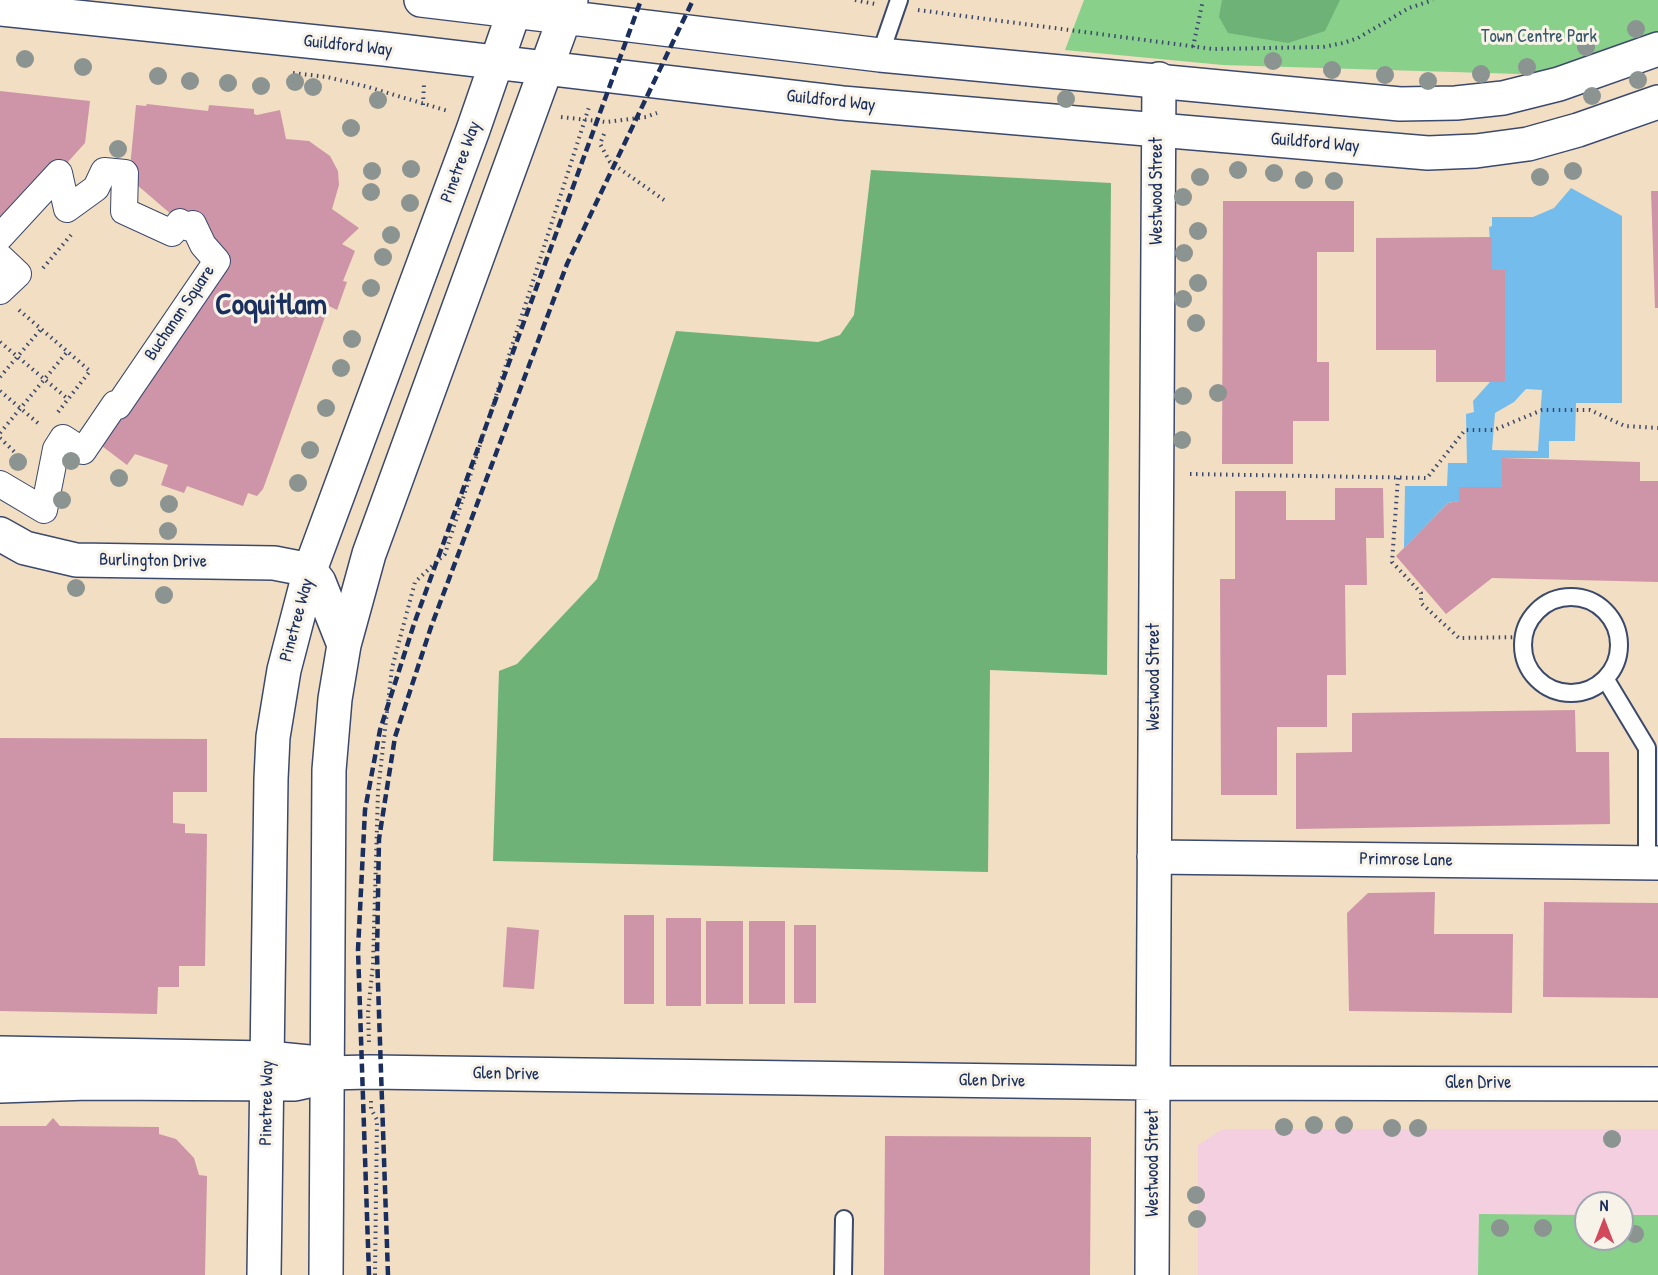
<!DOCTYPE html>
<html>
<head>
<meta charset="utf-8">
<style>
  body { margin:0 }
  #map { position:relative; width:1658px; height:1275px; overflow:hidden; background:#f2dec2; font-family:"Patrick Hand",sans-serif }
  canvas { display:block }
  .north { position:absolute; left:1574px; top:1191px; width:60px; height:60px; box-sizing:border-box; background:#f7f3e8; border:2px solid #9fa5b1; border-radius:50%; rotate:0deg; font-size:16px; font-weight:700; line-height:24px; text-align:center; color:#1b2f5e }
  .north::after { content:''; display:block; margin:auto; width:21px; height:27px; background:#d1495b; clip-path:polygon(50% 0,100% 100%,50% 72%,0 100%) }
</style>
</head>
<body>
<div id="map">
<canvas width="1658" height="1275"></canvas>
<div class="north">N</div>
</div>
<script>
const c = document.querySelector('canvas').getContext('2d');
c.lineJoin = 'round';
function fill(path, color) { c.fillStyle = color; c.fill(path, 'evenodd'); }
const poly = rows => new Path2D(rows.map(r => 'M' + r).join(''));
function strokePath(path, color, width, dash) { c.strokeStyle = color; c.lineWidth = width; c.lineCap = dash ? 'butt' : 'round'; c.setLineDash(dash || []); c.stroke(path); }
function write(font, color, halo, rows, align = 'center') {
  c.font = font + ' "Patrick Hand",sans-serif'; c.lineWidth = 6; c.setLineDash([]); c.textBaseline = 'middle'; c.strokeStyle = halo; c.fillStyle = color; for (const [text, x, y, turn = 0] of rows) {
    c.save(); c.translate(x, y); c.rotate((+turn || 0) * Math.PI / 180); c.textAlign = isNaN(turn) ? turn : align; if (halo) c.strokeText(text, 0, 0); c.fillText(text, 0, 0); c.restore();
  }
}
fill(poly([
  [1223,1129,1658,1129,1658,1275,1198,1275,1198,1145],
  [1586,1203,1622,1203,1622,1239,1586,1239]
]), '#f3cfe0');
fill(poly([
  [1084,0,1658,0,1658,35,1552,75,1223,65,1065,50],
  [1479,1214,1586,1215,1586,1239,1622,1239,1622,1215,1658,1215,1658,1275,1478,1275]
]), '#89d08b');
fill(poly([
  [1222,0,1340,0,1325,31,1288,43,1228,33,1219,17],
  [871,170,1111,183,1107,675,990,670,988,872,493,861,499,671,517,664,597,579,676,331,818,342,840,335,854,315]
]), '#6eb277');
fill(poly([
  [1571,188,1622,216,1622,403,1576,403,1575,441,1549,441,1549,458,1502,458,1502,487,1459,487,1459,501,1448,503,1404,548,1405,486,1447,486,1448,463,1467,463,1466,414,1474,412,1473,401,1490,382,1505,382,1505,270,1492,270,1489,227,1492,226,1492,217,1533,217,1554,208],
  [1526,389,1542,390,1538,451,1492,450,1495,413,1514,402]
]), '#74bcec');
fill(poly([
  [0,91,90,101,85,143,0,237],
  [147,104,208,111,209,105,254,109,254,114,257,115,280,110,286,139,309,141,330,156,338,171,339,185,332,209,359,228,342,244,355,251,343,281,347,282,337,310,329,306,263,489,257,496,248,493,243,506,187,486,184,493,161,485,168,465,135,454,127,465,94,440,217,261,186,227,129,178,136,105,146,106],
  [1651,191,1658,191,1658,308,1655,308],
  [1223,201,1354,201,1354,252,1317,252,1317,362,1329,362,1329,421,1293,421,1293,464,1222,464],
  [1492,237,1492,270,1505,270,1505,382,1436,382,1436,350,1376,350,1376,238],
  [1502,458,1640,462,1640,481,1658,481,1658,582,1492,578,1446,614,1396,556,1448,503,1459,501,1459,487,1502,487],
  [1335,488,1383,488,1384,538,1366,538,1367,585,1345,585,1346,675,1327,675,1327,727,1277,727,1277,795,1221,795,1220,579,1235,579,1235,491,1286,491,1286,520,1335,520],
  [1575,710,1576,752,1609,752,1610,824,1296,829,1296,753,1352,752,1352,713],
  [0,738,207,739,207,792,173,792,173,823,185,824,185,833,207,834,205,966,179,966,179,987,158,987,157,1014,0,1011],
  [1435,892,1434,934,1513,934,1512,1013,1349,1011,1347,913,1368,893],
  [1544,902,1658,903,1658,998,1543,997],
  [624,915,654,915,654,1004,624,1004],
  [666,918,701,918,701,1006,666,1006],
  [706,921,743,921,743,1004,706,1004],
  [749,921,785,921,785,1004,749,1004],
  [794,925,816,925,816,1003,794,1003],
  [507,927,539,930,534,989,503,987],
  [53,1118,60,1126,159,1127,159,1134,176,1139,194,1158,199,1175,207,1176,205,1275,0,1275,0,1126,46,1126],
  [885,1136,1091,1137,1090,1275,884,1275]
]), '#cd95a7');
const service = poly([
  [880,55,899,0],
  '1523 645a48 48 0 1 1 96 0a48 48 0 1 1-96 0Z',
  [1606,680,1647,748,1647,862],
  [843,1275,844,1219]
]);
const pedestrian = poly([
  [0,237,59,173,67,209,96,188,104,171,125,173,124,211,172,233,180,222,186,227,193,224,203,245,217,261,118,406,115,404,83,451,63,438,56,449,44,510,0,484],
  [0,257,18,274,0,291]
]);
const minor = poly([
  [0,534,25,548,76,560,274,563,310,570],
  [1154,857,1658,863],
  [1153,1083,1159,79]
]);
const tertiary = poly([
  [0,1053,268,1058,309,1062,326,1073],
  [0,1086,88,1083,295,1084,313,1080,326,1073,370,1072,1153,1083,1658,1084],
  [1152,1275,1153,1083]
]);
const secondary = poly([
  [421,0,880,55,1400,104,1456,103,1503,98,1559,84,1658,49],
  [0,9,384,49,842,103,1428,153,1476,151,1528,144,1578,130,1658,102],
  [310,570,319,582,344,645],
  [264,1275,271,779,273,737,284,670,310,570,473,130,518,0],
  [326,1275,329,770,335,699,344,645,369,554,571,0]
]);
strokePath(service, '#3b496d', 20);
strokePath(pedestrian, '#3b496d', 28);
strokePath(minor, '#3b496d', 36);
strokePath(tertiary, '#3b496d', 36);
strokePath(secondary, '#3b496d', 36);
strokePath(poly([
  [855,0,875,4],
  [918,10,1213,49,1323,47,1343,43,1358,38,1409,8,1433,0],
  [1193,47,1203,0],
  [293,73,327,77,368,87,448,111],
  [423,105,424,84],
  [561,117,606,122,646,117,657,113],
  [604,134,600,144,610,162,664,200],
  [43,268,71,235],
  [19,310,90,371,58,412],
  [0,342,68,399],
  [0,377,41,329],
  [0,391,39,424],
  [0,433,67,352],
  [0,438,25,462],
  [1190,474,1427,478,1465,430,1494,430,1542,410,1590,410,1625,426,1658,428],
  [1398,478,1392,562,1421,593,1421,603,1459,638,1524,637],
  [369,1042,368,1012,373,964,378,791,392,668,415,582,445,554,590,104],
  [371,1101,371,1109,377,1120,375,1275]
]), '#3b496d', 4, [1.5, 4.5]);
strokePath(service, '#fff', 16);
strokePath(pedestrian, '#fff', 26);
strokePath(minor, '#fff', 33);
strokePath(tertiary, '#fff', 33);
strokePath(secondary, '#fff', 33);
strokePath(poly([
  [369,1275,358,950,365,810,380,730,414,624,641,0],
  [388,1275,377,955,379,839,395,737,431,627,567,264,693,0]
]), '#1b2f5e', 4.5, [9, 4.5]);
c.fillStyle = '#8b9491';
for (const [x, y] of [
  [1636,29],
  [1586,47],
  [25,59],
  [1273,61],
  [83,67],
  [1527,67],
  [1332,70],
  [1481,74],
  [1385,75],
  [158,76],
  [1638,80],
  [190,81],
  [1428,81],
  [295,82],
  [228,83],
  [261,86],
  [313,87],
  [1592,96],
  [1066,99],
  [378,100],
  [351,128],
  [118,149],
  [411,169],
  [1238,170],
  [372,171],
  [1573,171],
  [1274,173],
  [1200,177],
  [1540,177],
  [1304,180],
  [1334,181],
  [371,192],
  [1183,197],
  [410,203],
  [1198,231],
  [391,235],
  [1184,253],
  [383,257],
  [1198,283],
  [371,288],
  [1183,299],
  [1196,323],
  [352,339],
  [341,368],
  [1218,393],
  [1183,396],
  [326,408],
  [1182,440],
  [310,450],
  [71,461],
  [18,462],
  [119,478],
  [298,483],
  [62,500],
  [169,504],
  [168,531],
  [76,588],
  [164,595],
  [1314,1125],
  [1344,1125],
  [1284,1127],
  [1392,1128],
  [1418,1128],
  [1612,1139],
  [1196,1195],
  [1197,1219],
  [1500,1228],
  [1543,1228],
  [1635,1234]
]) { c.beginPath(); c.arc(x, y, 9, 0, 2 * Math.PI); c.fill(); }
write('18px', '#365769', '#f7f3e8', [
  ["Town Centre Park",1539,37]
]);
write('18px', '#1b2f5e', '#f7f3e8', [
  ["Guildford Way",348,46,6],
  ["Guildford Way",831,101,6],
  ["Guildford Way",1315,143,5],
  ["Pinetree Way",461,162,-70],
  ["Westwood Street",1157,191,-90],
  ["Buchanan Square",180,313,-56],
  ["Burlington Drive",153,561,1],
  ["Pinetree Way",297,620,-75],
  ["Westwood Street",1154,677,-90],
  ["Primrose Lane",1406,860,1],
  ["Glen Drive",506,1074,1],
  ["Glen Drive",992,1081,1],
  ["Glen Drive",1478,1083],
  ["Pinetree Way",267,1103,-89],
  ["Westwood Street",1153,1163,-90]
]);
write('bold 30px', '#1b2f5e', '#f7f3e8', [
  ["Coquitlam",271,306]
]);
</script>
</body>
</html>
